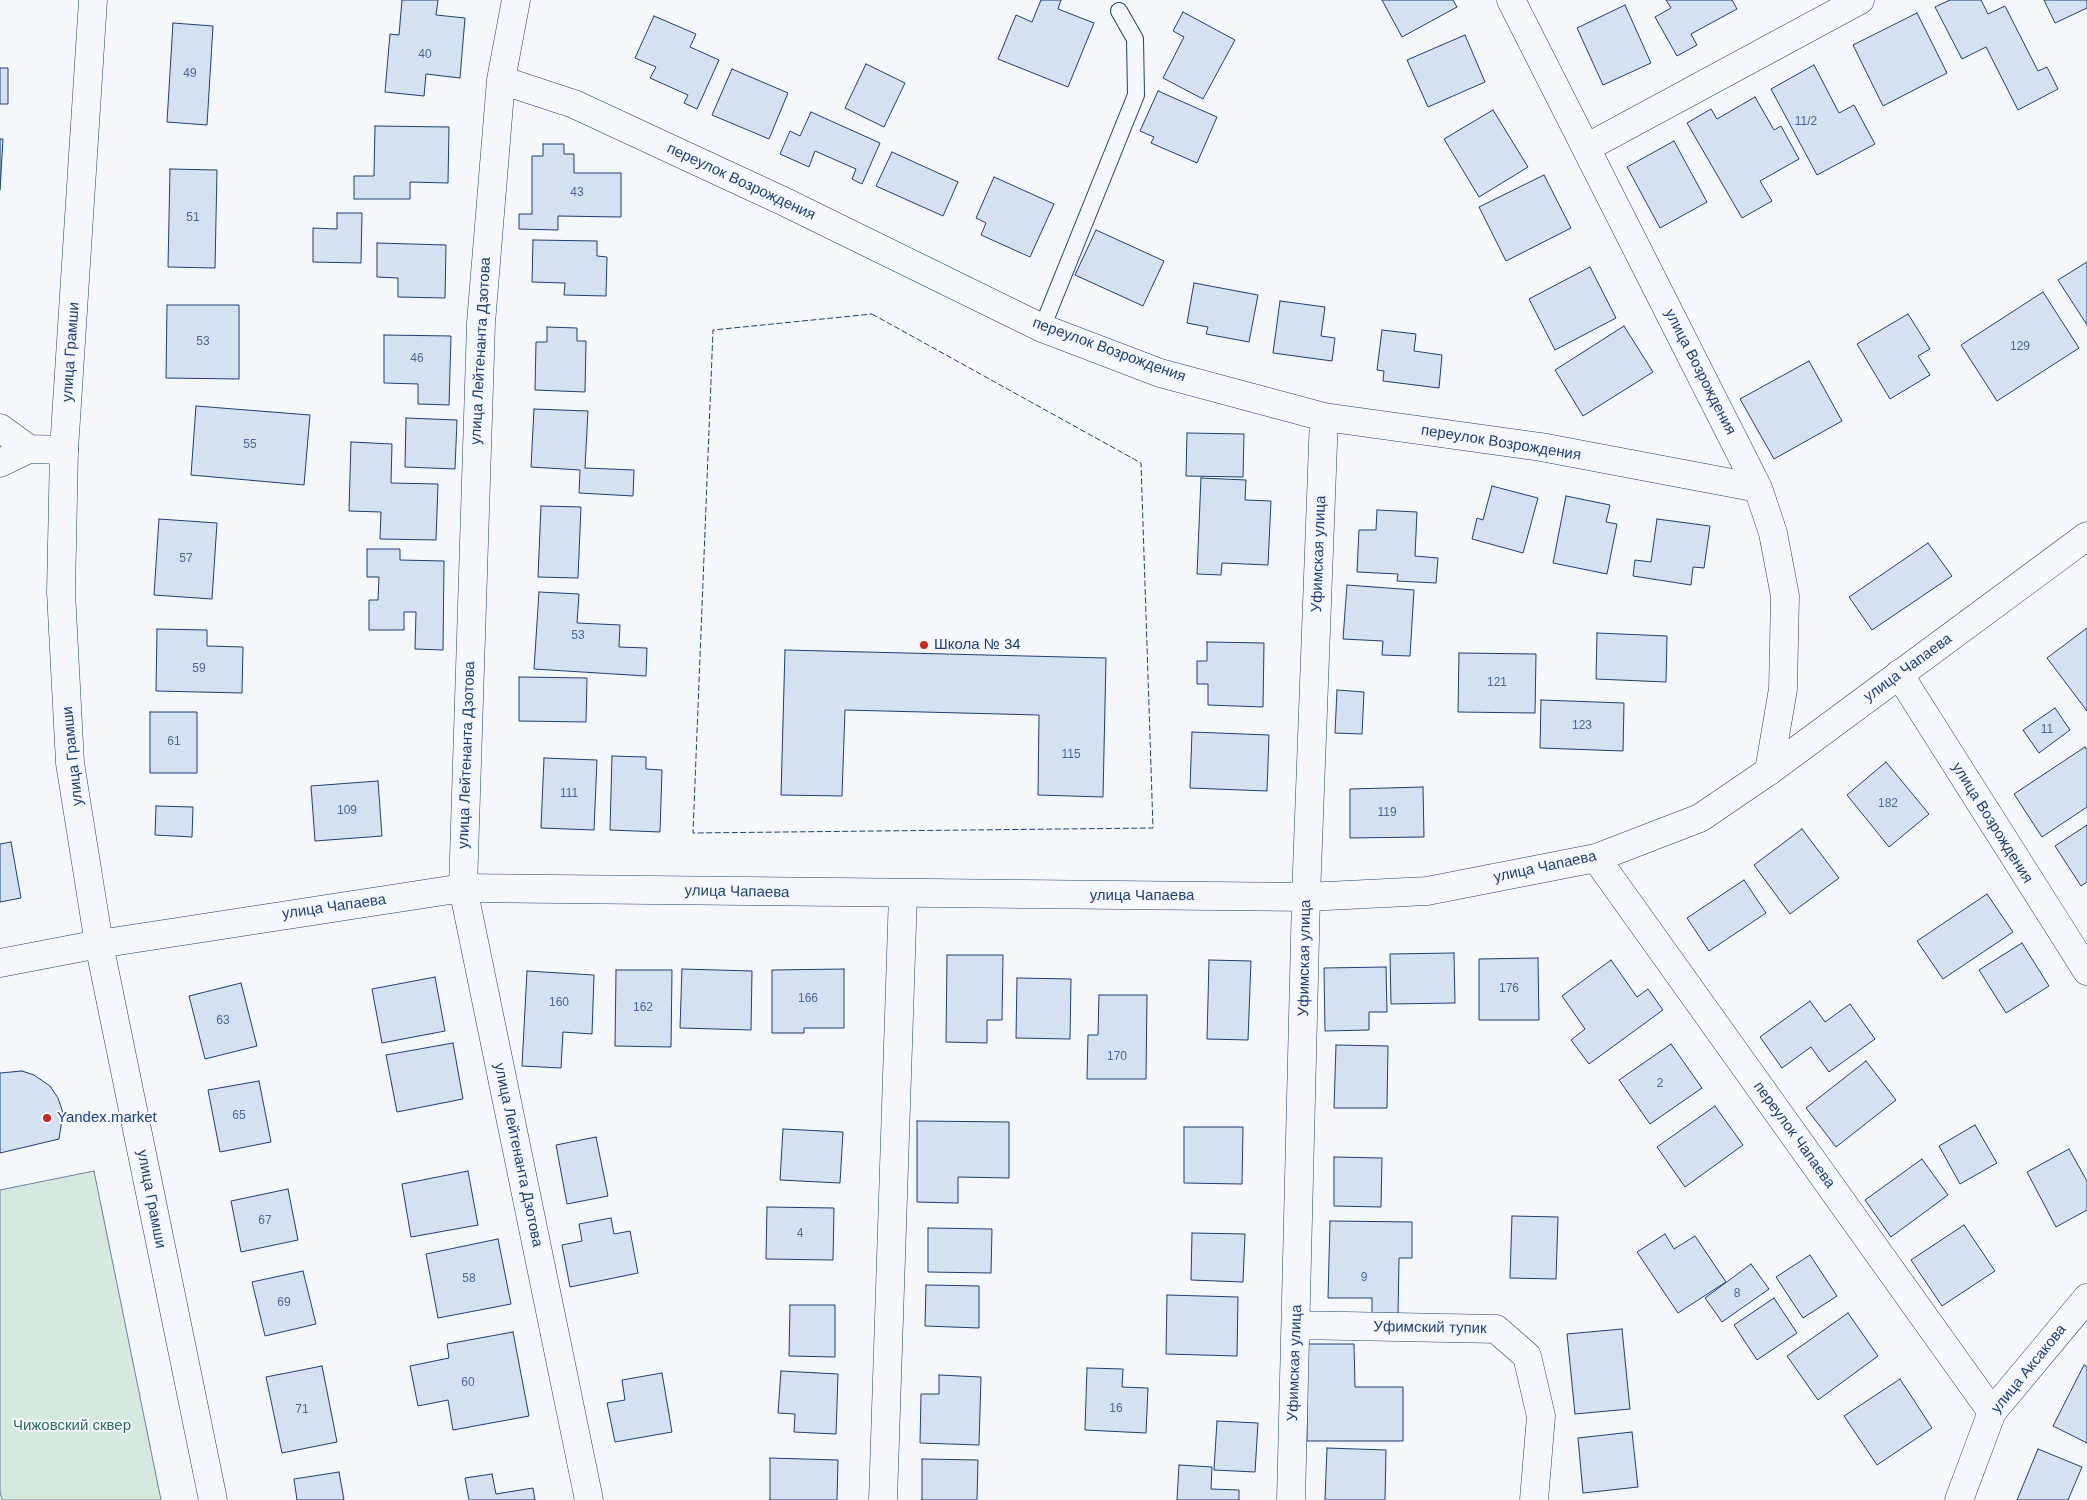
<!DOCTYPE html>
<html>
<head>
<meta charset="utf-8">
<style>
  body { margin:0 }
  canvas { display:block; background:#f4f7fb }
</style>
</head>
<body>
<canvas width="2087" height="1500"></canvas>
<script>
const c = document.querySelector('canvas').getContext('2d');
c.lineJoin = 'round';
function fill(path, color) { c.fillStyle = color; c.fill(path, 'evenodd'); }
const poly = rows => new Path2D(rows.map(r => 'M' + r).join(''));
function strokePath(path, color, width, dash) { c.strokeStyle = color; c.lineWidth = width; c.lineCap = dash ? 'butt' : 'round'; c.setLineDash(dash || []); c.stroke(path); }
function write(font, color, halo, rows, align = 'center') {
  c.font = font + ' Helvetica,sans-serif'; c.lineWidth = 4; c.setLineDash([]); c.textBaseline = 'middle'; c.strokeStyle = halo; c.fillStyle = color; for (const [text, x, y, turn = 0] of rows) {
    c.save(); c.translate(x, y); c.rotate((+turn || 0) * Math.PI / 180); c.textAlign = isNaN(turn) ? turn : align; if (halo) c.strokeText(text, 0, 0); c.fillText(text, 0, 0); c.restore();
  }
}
const green = poly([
  [94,1171,161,1500,2,1500,0,1492,0,1190,94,1171]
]);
fill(green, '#d7e8df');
strokePath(green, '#687fa3', 1);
const building = poly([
  [402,0,438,0,436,15,465,18,460,78,426,74,424,96,385,92,390,34,399,35,402,0],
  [1041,0,1061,0,1058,9,1094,23,1068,87,998,59,1016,15,1032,22,1041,0],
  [1382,0,1453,0,1457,7,1402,37,1382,0],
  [1666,0,1732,0,1737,9,1691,34,1697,45,1677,56,1655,17,1671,8,1666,0],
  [1950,0,1981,0,1988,14,2005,6,2038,71,2047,67,2058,89,2018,110,1986,47,1962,59,1935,7,1950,0],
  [2044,0,2087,0,2087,8,2055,23,2044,0],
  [1625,5,1651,63,1603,85,1577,28,1625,5],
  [1183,12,1235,40,1203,99,1163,78,1184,37,1173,31,1183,12],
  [1917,13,1947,73,1883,106,1853,45,1917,13],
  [654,16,696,34,690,47,719,60,697,109,684,103,688,95,650,78,656,67,635,58,654,16],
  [173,23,213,26,207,125,167,122,173,23],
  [1465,35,1485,82,1428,107,1407,60,1465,35],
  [866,64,905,83,884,127,845,108,866,64],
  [1814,65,1839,113,1854,105,1875,144,1817,175,1771,89,1814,65],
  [0,68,8,68,8,104,0,104,0,68],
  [732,69,788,93,769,139,712,115,732,69],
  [1158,91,1217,117,1197,163,1151,143,1154,137,1140,131,1158,91],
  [1755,97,1774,130,1781,126,1799,159,1760,181,1772,201,1742,218,1687,123,1711,109,1717,119,1755,97],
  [1493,110,1528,167,1479,197,1444,139,1493,110],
  [811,112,880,143,862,184,852,179,856,169,815,151,809,167,780,154,790,131,800,136,811,112],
  [375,126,449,127,448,183,410,182,410,199,354,199,354,176,374,176,375,126],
  [0,139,3,139,0,190,0,139],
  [1674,141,1707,202,1660,228,1627,167,1674,141],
  [543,144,564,144,564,154,574,154,574,173,621,173,621,217,558,216,558,230,519,229,519,214,532,214,532,156,543,156,543,144],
  [892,152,958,182,943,216,876,186,892,152],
  [170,169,217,170,215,268,168,267,170,169],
  [1544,175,1571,228,1506,261,1479,207,1544,175],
  [994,177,1054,204,1030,257,981,235,986,223,976,218,994,177],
  [337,213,362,213,361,263,313,262,313,228,337,229,337,213],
  [1096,230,1164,261,1143,306,1075,275,1096,230],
  [533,240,597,241,597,256,607,257,606,296,564,295,565,283,532,282,533,240],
  [377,243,446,245,445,298,398,297,398,278,377,277,377,243],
  [2087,262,2087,325,2058,280,2087,262],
  [1590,267,1616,318,1555,350,1529,299,1590,267],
  [1194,283,1258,295,1249,342,1206,334,1208,327,1187,323,1194,283],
  [2043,292,2079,348,1997,401,1961,345,2043,292],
  [1280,301,1325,307,1321,336,1335,338,1332,361,1273,353,1280,301],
  [167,305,239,305,239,379,166,378,167,305],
  [1908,314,1930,349,1918,356,1930,375,1890,399,1857,344,1908,314],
  [1624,326,1653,372,1583,416,1555,370,1624,326],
  [547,327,577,328,577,341,586,341,585,392,535,390,536,342,547,342,547,327],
  [1382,330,1416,334,1414,351,1442,355,1439,388,1383,381,1384,371,1377,370,1382,330],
  [384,335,451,336,449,405,418,404,418,384,384,383,384,335],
  [1809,361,1842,421,1774,459,1740,399,1809,361],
  [196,406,310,415,304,485,191,475,196,406],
  [534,409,588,411,585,468,634,470,633,496,579,493,580,470,531,467,534,409],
  [406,418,457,420,455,469,405,467,406,418],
  [1187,433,1244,434,1243,477,1186,476,1187,433],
  [351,442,392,444,391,483,438,484,436,540,380,539,381,512,349,511,351,442],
  [1201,478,1246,480,1245,500,1271,501,1268,565,1222,563,1221,575,1197,574,1201,478],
  [1492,486,1538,498,1523,553,1472,539,1477,518,1483,520,1492,486],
  [1566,496,1610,505,1606,522,1617,524,1607,574,1553,563,1566,496],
  [541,506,581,507,578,578,538,577,541,506],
  [1377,510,1417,512,1415,556,1438,558,1436,583,1397,581,1398,574,1357,572,1359,530,1376,530,1377,510],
  [159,519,217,523,212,599,154,595,159,519],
  [1657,519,1710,526,1704,568,1693,567,1691,585,1633,576,1635,560,1651,562,1657,519],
  [1928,543,1952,576,1872,630,1849,597,1928,543],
  [367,549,400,549,400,560,444,561,443,650,415,649,416,612,404,612,404,630,369,630,369,600,378,600,379,577,367,577,367,549],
  [1347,585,1414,590,1410,656,1382,655,1383,641,1343,639,1347,585],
  [539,592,579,594,577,623,620,625,619,647,647,648,646,676,534,669,539,592],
  [2087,628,2087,711,2047,658,2087,628],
  [157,629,207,630,207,646,243,647,242,693,156,691,157,629],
  [1597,633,1667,636,1666,682,1596,679,1597,633],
  [1207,642,1264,643,1263,707,1208,705,1208,684,1197,684,1197,661,1207,661,1207,642],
  [785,650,1106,658,1103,797,1038,795,1039,715,845,710,842,796,781,795,785,650],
  [1459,653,1536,654,1535,713,1458,712,1459,653],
  [519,677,587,678,586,722,519,721,519,677],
  [1337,690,1364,692,1362,734,1335,733,1337,690],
  [1541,700,1624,703,1623,751,1540,748,1541,700],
  [2055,708,2070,730,2039,753,2023,730,2055,708],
  [150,712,197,712,197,773,150,773,150,712],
  [1192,732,1269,735,1267,791,1190,788,1192,732],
  [2085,747,2087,750,2087,807,2042,837,2014,794,2085,747],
  [612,756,646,757,646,769,662,770,660,832,610,830,612,756],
  [544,758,597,760,594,830,541,828,544,758],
  [1886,762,1929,814,1889,847,1847,795,1886,762],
  [378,781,382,836,315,841,311,786,378,781],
  [1423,787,1424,837,1350,838,1350,789,1423,787],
  [156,806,193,807,192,837,155,835,156,806],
  [2087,825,2087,882,2081,886,2055,846,2087,825],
  [1802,829,1839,878,1790,914,1754,865,1802,829],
  [11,842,21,898,0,902,0,844,11,842],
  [1744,880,1766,913,1709,951,1687,918,1744,880],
  [1987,894,2013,932,1943,979,1917,941,1987,894],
  [2022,943,2049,986,2006,1013,1979,970,2022,943],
  [1454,953,1455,1003,1391,1004,1390,954,1454,953],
  [947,955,1003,955,1002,1020,987,1020,987,1043,946,1042,947,955],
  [1538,958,1539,1020,1479,1020,1479,959,1538,958],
  [1209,960,1251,961,1248,1040,1207,1039,1209,960],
  [1611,960,1637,997,1648,989,1663,1010,1589,1064,1571,1040,1585,1029,1562,996,1611,960],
  [1386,967,1387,1012,1369,1012,1369,1030,1325,1031,1324,968,1386,967],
  [682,969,752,971,751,1030,680,1028,682,969],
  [844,969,844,1028,804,1028,804,1033,772,1033,772,970,844,969],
  [616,970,672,970,671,1047,615,1046,616,970],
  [527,971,594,975,592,1034,563,1032,561,1068,522,1066,527,971],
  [435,977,445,1031,382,1043,372,989,435,977],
  [1017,978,1071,979,1070,1039,1016,1038,1017,978],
  [241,983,257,1046,205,1059,189,996,241,983],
  [1099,995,1147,995,1146,1079,1087,1079,1088,1035,1098,1035,1099,995],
  [1810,1001,1825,1022,1850,1004,1875,1039,1829,1072,1811,1047,1782,1068,1760,1037,1810,1001],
  [453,1043,463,1099,397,1112,386,1055,453,1043],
  [1671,1044,1702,1088,1650,1124,1619,1080,1671,1044],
  [1336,1045,1388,1046,1387,1108,1334,1108,1336,1045],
  [1866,1061,1896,1100,1836,1147,1806,1108,1866,1061],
  [22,1071,34,1075,50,1086,58,1098,63,1113,59,1139,0,1153,0,1073,22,1071],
  [259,1081,271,1142,220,1152,208,1090,259,1081],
  [1715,1106,1743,1145,1685,1187,1657,1147,1715,1106],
  [917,1121,1009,1122,1009,1178,958,1177,958,1203,917,1202,917,1121],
  [1975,1125,1997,1163,1960,1184,1939,1146,1975,1125],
  [1184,1127,1243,1127,1242,1184,1184,1183,1184,1127],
  [783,1129,843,1132,840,1183,780,1180,783,1129],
  [596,1137,608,1196,567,1204,556,1145,596,1137],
  [2069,1149,2087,1181,2087,1210,2056,1227,2027,1172,2069,1149],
  [1334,1157,1382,1158,1381,1207,1334,1206,1334,1157],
  [1922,1159,1948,1195,1891,1237,1865,1200,1922,1159],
  [468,1171,478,1225,411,1237,402,1184,468,1171],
  [288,1189,298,1240,241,1252,231,1201,288,1189],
  [767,1207,834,1208,833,1260,766,1259,767,1207],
  [1512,1216,1558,1217,1556,1279,1510,1278,1512,1216],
  [611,1218,614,1234,630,1231,638,1273,570,1287,562,1245,582,1241,579,1224,611,1218],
  [1330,1221,1412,1222,1412,1258,1399,1258,1398,1316,1372,1316,1372,1298,1328,1298,1330,1221],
  [1964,1225,1995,1271,1942,1306,1911,1260,1964,1225],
  [928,1228,992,1229,991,1273,928,1272,928,1228],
  [1192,1233,1245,1234,1243,1282,1191,1280,1192,1233],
  [1665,1234,1674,1249,1695,1236,1726,1282,1678,1313,1637,1252,1665,1234],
  [498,1239,511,1304,438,1318,426,1254,498,1239],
  [1810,1255,1837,1296,1803,1318,1776,1277,1810,1255],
  [1751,1264,1769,1289,1722,1322,1705,1298,1751,1264],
  [303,1271,316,1324,265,1336,252,1282,303,1271],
  [926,1285,979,1286,979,1328,925,1326,926,1285],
  [1167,1295,1238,1297,1237,1356,1166,1354,1167,1295],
  [1774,1298,1797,1333,1757,1360,1734,1325,1774,1298],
  [790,1305,835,1305,835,1357,789,1356,790,1305],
  [1848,1313,1878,1356,1818,1400,1787,1356,1848,1313],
  [1622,1329,1630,1409,1575,1414,1567,1334,1622,1329],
  [513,1332,529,1416,453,1430,448,1400,418,1406,410,1366,449,1358,447,1344,513,1332],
  [1307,1344,1354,1344,1355,1387,1403,1387,1403,1441,1307,1441,1307,1344],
  [2084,1365,2087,1367,2087,1443,2053,1426,2084,1365],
  [322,1366,337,1442,282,1453,266,1377,322,1366],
  [1087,1368,1123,1369,1122,1387,1148,1388,1146,1433,1085,1430,1087,1368],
  [781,1371,838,1374,836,1434,794,1432,795,1414,778,1413,781,1371],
  [662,1373,672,1432,615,1442,607,1403,625,1400,622,1380,662,1373],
  [939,1375,981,1377,979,1445,920,1443,921,1394,939,1394,939,1375],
  [1900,1379,1932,1428,1877,1465,1844,1416,1900,1379],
  [1217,1421,1258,1423,1255,1472,1214,1470,1217,1421],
  [1632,1432,1638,1487,1583,1493,1578,1438,1632,1432],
  [1327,1448,1386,1450,1385,1500,1325,1500,1327,1448],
  [2038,1449,2082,1467,2068,1500,2017,1500,2038,1449],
  [770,1458,838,1460,837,1500,770,1500,770,1458],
  [922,1459,978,1460,977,1500,922,1500,922,1459],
  [1179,1465,1212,1467,1211,1489,1239,1490,1239,1500,1177,1500,1179,1465],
  [339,1472,344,1500,297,1500,294,1479,339,1472],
  [492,1474,496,1494,533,1488,535,1500,469,1500,465,1478,492,1474]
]);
fill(building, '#d5e0f0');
strokePath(building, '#1d3f73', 1);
const lane = poly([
  [1042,328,1136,95,1135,39,1119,11]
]);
const street = poly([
  [516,0,501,80,481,323,463,888,589,1500],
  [1511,0,1758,488,1773,533,1785,596,1783,689,1769,771],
  [501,80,574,104,785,202,1042,328,1160,373,1324,417,1541,447,1758,488],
  [1586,148,1860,0],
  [0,428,29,449],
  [0,463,29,449,64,450],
  [1899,674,2087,971],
  [1596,858,1992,1412],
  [1296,1325,1496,1329,1527,1356,1541,1416,1534,1500],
  [883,1500,903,894],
  [1291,1500,1306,897,1324,417],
  [1959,1500,1992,1412,2087,1298]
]);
const secondary = poly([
  [0,963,99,944,463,888,1306,897,1427,891,1596,858,1700,818,1769,771,2087,536]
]);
const highway = poly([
  [93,0,64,450,61,592,70,763,99,944,213,1500]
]);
strokePath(lane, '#1d3f73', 18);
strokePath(street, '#1d3f73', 29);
strokePath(secondary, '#1d3f73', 29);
strokePath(highway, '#1d3f73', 29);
strokePath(lane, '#f4f7fb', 16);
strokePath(street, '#f4f7fb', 28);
strokePath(secondary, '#f4f7fb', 28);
strokePath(highway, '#f4f7fb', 28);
strokePath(poly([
  [872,314,1141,463,1153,828,693,833,713,330,872,314]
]), '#1d3f73', 1, [6, 2.5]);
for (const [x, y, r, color] of [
  [924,645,5,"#c62828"],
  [47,1118,5,"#c62828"]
]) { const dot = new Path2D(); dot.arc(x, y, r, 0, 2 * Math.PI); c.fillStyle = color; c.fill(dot); strokePath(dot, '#f4f7fb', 2); }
write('12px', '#4b6792', null, [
  ["40",425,55],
  ["49",190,74],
  ["11/2",1806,122],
  ["43",577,193],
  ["51",193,218],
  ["53",203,342],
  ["129",2020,347],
  ["46",417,359],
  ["55",250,445],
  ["57",186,559],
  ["53",578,636],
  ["59",199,669],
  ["121",1497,683],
  ["123",1582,726],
  ["11",2047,730],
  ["61",174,742],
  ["115",1071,755],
  ["111",569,794],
  ["182",1888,804],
  ["109",347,811],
  ["119",1387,813],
  ["176",1509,989],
  ["166",808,999],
  ["160",559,1003],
  ["162",643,1008],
  ["63",223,1021],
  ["170",1117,1057],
  ["2",1660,1084],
  ["65",239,1116],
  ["67",265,1221],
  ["4",800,1234],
  ["9",1364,1278],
  ["58",469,1279],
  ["8",1737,1294],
  ["69",284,1303],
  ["60",468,1383],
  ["16",1116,1409],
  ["71",302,1410]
]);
write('15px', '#1d3f73', '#f4f7fb', [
  ["переулок Возрождения",741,182,25],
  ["переулок Возрождения",1109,350,20],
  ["улица Лейтенанта Дзотова",481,351,-87],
  ["улица Грамши",71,352,-86],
  ["улица Возрождения",1700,372,63],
  ["переулок Возрождения",1501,443,9],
  ["Уфимская улица",1319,554,-88],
  ["улица Чапаева",1908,668,-36],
  ["улица Лейтенанта Дзотова",467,755,-88],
  ["улица Грамши",73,756,-96],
  ["улица Возрождения",1992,823,58],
  ["улица Чапаева",1545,867,-12],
  ["улица Чапаева",737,892,1],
  ["улица Чапаева",1142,896],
  ["улица Чапаева",334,907,-8],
  ["Уфимская улица",1305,958,-89],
  ["переулок Чапаева",1794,1135,54],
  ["улица Лейтенанта Дзотова",518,1155,78],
  ["улица Грамши",151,1199,79],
  ["Уфимский тупик",1430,1328,1],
  ["Уфимская улица",1295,1363,-88],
  ["улица Аксакова",2029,1369,-51]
]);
write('15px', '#1d3f73', '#f4f7fb', [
  ["Школа № 34",934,645],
  ["Yandex.market",57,1118]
], 'left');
write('15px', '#2c6c60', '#f4f7fb', [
  ["Чижовский сквер",72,1426]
]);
</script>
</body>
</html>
